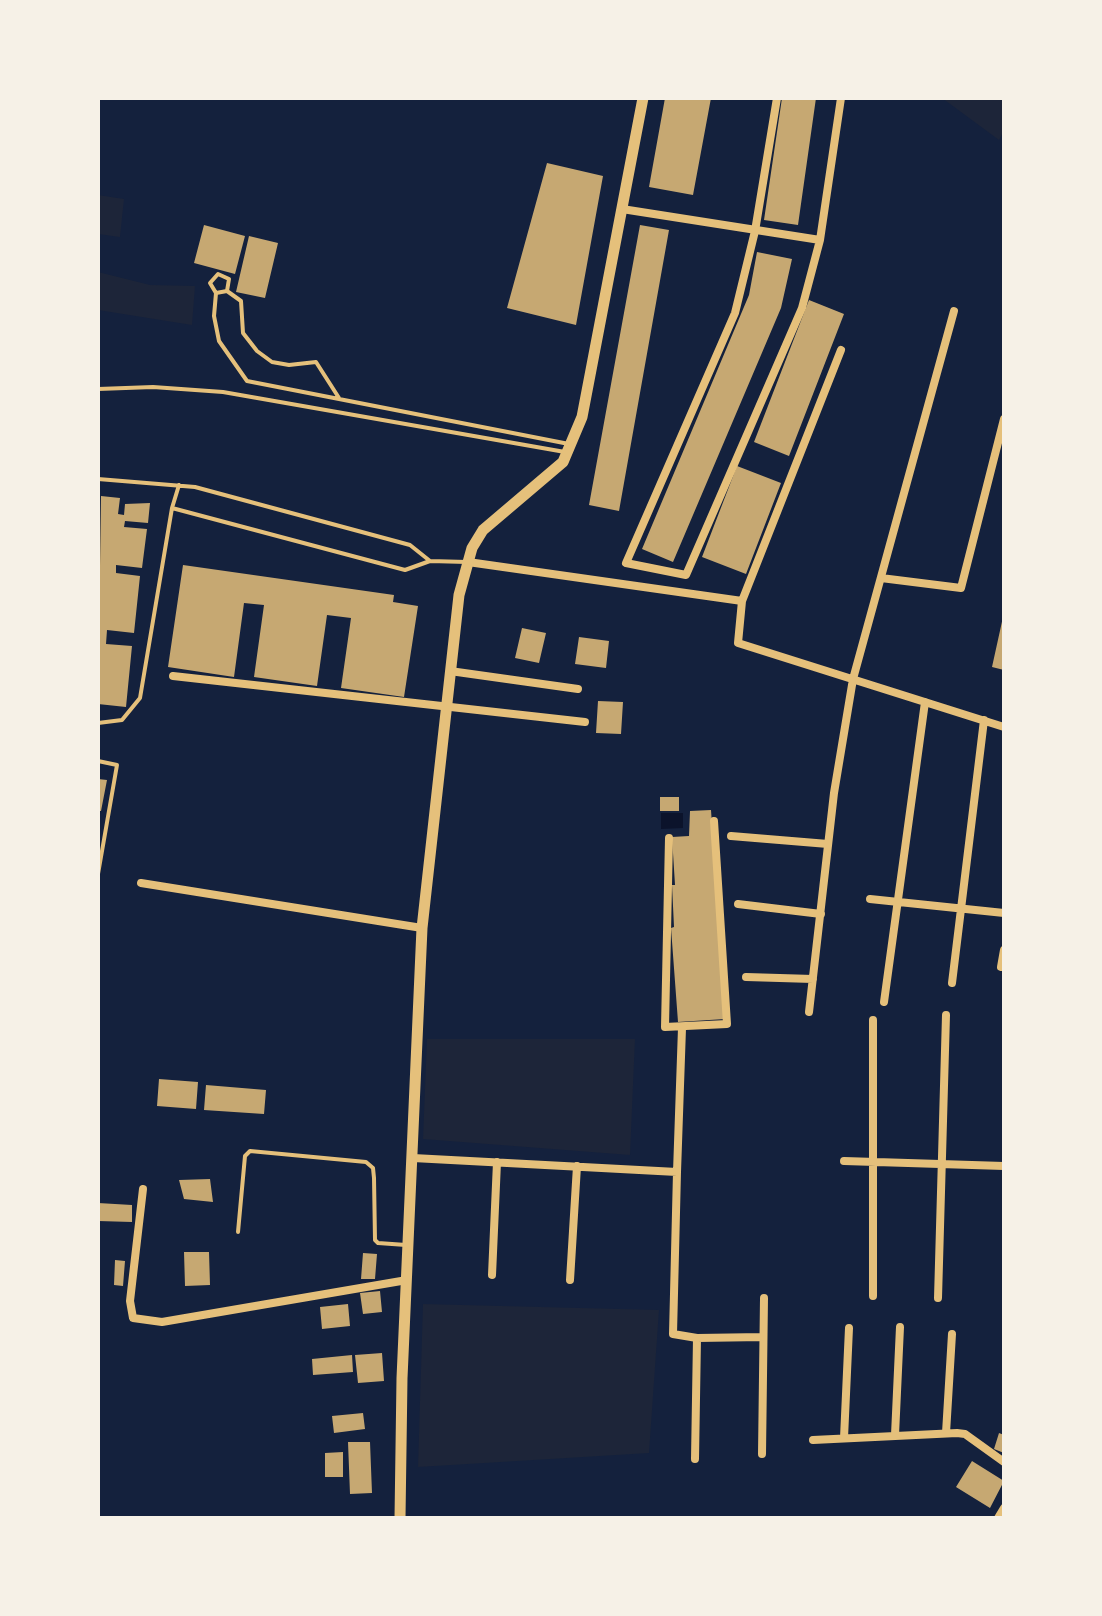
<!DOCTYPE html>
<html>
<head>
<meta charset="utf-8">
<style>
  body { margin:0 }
  #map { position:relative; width:1102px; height:1616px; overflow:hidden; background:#14213d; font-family:"Noto Serif",serif }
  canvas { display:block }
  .frame { position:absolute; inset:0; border:100px solid #f6f1e7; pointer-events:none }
</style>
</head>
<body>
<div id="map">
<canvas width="1102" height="1616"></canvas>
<div class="frame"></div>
</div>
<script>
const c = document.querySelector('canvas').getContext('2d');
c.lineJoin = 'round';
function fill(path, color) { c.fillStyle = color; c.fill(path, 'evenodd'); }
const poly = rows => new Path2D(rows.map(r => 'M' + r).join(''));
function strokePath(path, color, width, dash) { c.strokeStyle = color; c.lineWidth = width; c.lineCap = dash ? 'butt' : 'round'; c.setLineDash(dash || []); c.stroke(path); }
fill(poly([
  [942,98,1004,98,1004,130,999,140],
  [98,195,124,199,120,237,98,234],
  [98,272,150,285,195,286,192,325,98,310],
  [427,1039,635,1039,630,1155,423,1139],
  [423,1304,659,1310,649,1453,418,1467]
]), '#1d2539');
fill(poly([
  [661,813,683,813,683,828,661,829]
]), '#0b132b');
fill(poly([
  [665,98,711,98,693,195,649,187],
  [782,98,816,98,798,225,764,220],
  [547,163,603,176,576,325,507,308],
  [204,225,245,236,235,274,194,263],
  [640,225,669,230,619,511,589,505],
  [249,236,278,243,265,298,236,292],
  [757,252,792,259,781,308,673,562,642,549,749,295],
  [809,300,844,314,789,456,754,442],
  [737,466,781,483,746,574,702,557],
  [101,496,120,498,118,514,124,515,125,504,150,503,148,523,125,521,124,527,147,529,142,568,116,565,116,573,140,576,134,633,107,630,106,644,132,646,126,707,98,704],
  [183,565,394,595,393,602,418,606,404,697,341,688,351,618,327,615,317,686,254,677,264,605,244,603,234,677,168,667],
  [1003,617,1004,617,1004,670,992,667],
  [522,628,546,633,539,663,515,658],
  [579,637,609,641,606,668,575,664],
  [598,701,623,702,621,734,596,733],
  [98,779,107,780,101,811,98,811],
  [660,797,679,797,679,811,660,811],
  [711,810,725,1019,678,1022,671,928,674,927,672,885,675,885,672,837,689,836,690,811],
  [159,1079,198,1082,196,1109,157,1106],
  [206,1085,266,1090,264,1114,204,1110],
  [210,1179,213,1202,184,1199,179,1180],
  [98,1203,132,1205,132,1222,98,1221],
  [184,1252,209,1252,210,1285,185,1286],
  [363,1253,377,1254,375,1279,361,1279],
  [115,1260,125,1261,123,1286,114,1285],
  [380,1291,382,1312,363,1314,360,1293],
  [348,1304,350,1326,322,1329,320,1307],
  [382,1353,384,1381,358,1383,355,1355],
  [352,1355,353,1372,313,1375,312,1359],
  [363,1413,365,1429,334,1433,332,1416],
  [999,1433,1004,1435,1004,1453,994,1449],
  [348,1442,370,1442,372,1493,350,1494],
  [343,1452,343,1477,325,1477,325,1453],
  [972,1461,1004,1481,990,1508,956,1487]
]), '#c6a872');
strokePath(poly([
  [227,291,241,301,243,333,257,351,272,362,289,365,316,362,339,398],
  [216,293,227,291,229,279,218,274,210,283,216,293,214,316,219,341,247,381,569,444],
  [98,389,153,387,223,392,565,452],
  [98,479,195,487,410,545,430,561],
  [172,508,405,570,430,561,467,562],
  [98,723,122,720,140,698,172,508,179,485],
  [98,761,117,765,98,874],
  [238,1232,245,1156,250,1151,366,1162,373,1168,374,1178,375,1240,378,1243,406,1245]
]), '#e5c07b', 4);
strokePath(poly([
  [777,98,755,231,735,313,626,563,686,575,802,308,820,240,841,98],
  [622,209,820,240],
  [841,350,742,601,738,643,1004,727],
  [468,562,742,601],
  [881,578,961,588,1004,419],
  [450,671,578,689],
  [173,676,585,722],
  [731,836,828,844],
  [669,838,665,1027,727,1024,714,821],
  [141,883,422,928],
  [870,899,1004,913],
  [738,904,821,914],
  [1001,967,1004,950],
  [746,977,813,979],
  [952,983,984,720],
  [884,1002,925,702],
  [809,1012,834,793,853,679,954,311],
  [413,1158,677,1172,673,1334,697,1338,763,1337],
  [844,1161,1004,1166],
  [677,1172,682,1028],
  [143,1189,130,1301,133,1318,162,1322,407,1280],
  [492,1275,497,1162],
  [570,1280,577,1166],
  [873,1296,873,1020],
  [938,1298,946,1015],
  [946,1433,952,1334],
  [895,1435,900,1327],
  [844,1438,849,1328],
  [813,1440,957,1433,965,1434,1004,1462],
  [762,1454,764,1298],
  [695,1459,697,1338],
  [998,1518,1004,1508]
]), '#e5c07b', 8);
strokePath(poly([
  [400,1518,402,1378,422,928,459,595,472,548,483,530,563,462,582,417,643,98]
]), '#e5c07b', 11);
</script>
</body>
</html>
